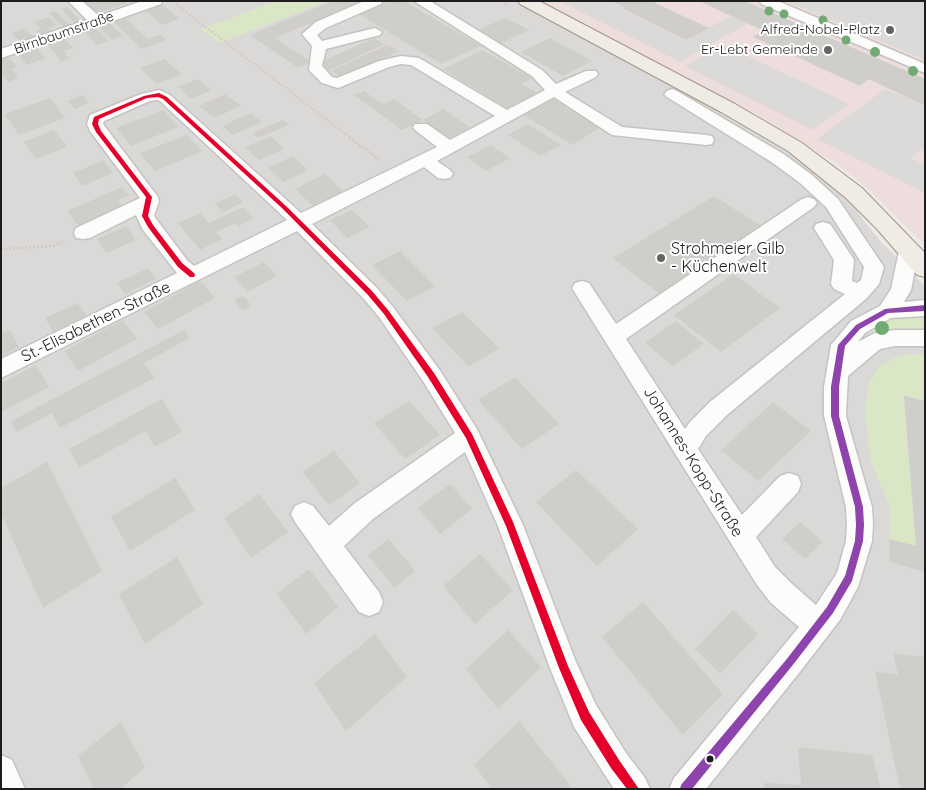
<!DOCTYPE html>
<html>
<head>
<meta charset="utf-8">
<style>
  body { margin:0 }
  #map { position:relative; width:926px; height:790px; overflow:hidden; background:#ece9e6; font-family:Quicksand,sans-serif }
  canvas { display:block }
  .frame { position:absolute; inset:0; border:2px solid #1d1d1d; pointer-events:none }
</style>
</head>
<body>
<div id="map">
<canvas width="926" height="790"></canvas>
<div class="frame"></div>
</div>
<script>
const c = document.querySelector('canvas').getContext('2d');
c.lineJoin = 'round';
function fill(path, color) { c.fillStyle = color; c.fill(path, 'evenodd'); }
const poly = rows => new Path2D(rows.map(r => 'M' + r).join(''));
function strokePath(path, color, width, dash) { c.strokeStyle = color; c.lineWidth = width; c.lineCap = dash ? 'butt' : 'round'; c.setLineDash(dash || []); c.stroke(path); }
function write(font, color, halo, rows, align = 'center') {
  c.font = font + ' Quicksand,sans-serif'; c.lineWidth = 4; c.setLineDash([]); c.textBaseline = 'middle'; c.strokeStyle = halo; c.fillStyle = color; for (const [text, x, y, turn = 0] of rows) {
    c.save(); c.translate(x, y); c.rotate((+turn || 0) * Math.PI / 180); c.textAlign = isNaN(turn) ? turn : align; if (halo) c.strokeText(text, 0, 0); c.fillText(text, 0, 0); c.restore();
  }
}
fill(poly([
  [1,1,517,1,724,110,789,151,846,194,864,221,881,242,925,286,925,789,1,789]
]), '#dbd9d7');
fill(poly([
  [537,1,925,1,925,245,865,186,836,163,739,105]
]), '#eddddc');
fill(poly([
  [276,1,328,1,219,43,201,29],
  [910,314,925,318,925,331,876,335,870,332,869,329,893,317],
  [925,354,925,401,904,396,916,546,889,539,890,508,872,464,868,441,865,409,869,382,880,365,901,355]
]), '#d9e7c6');
fill(poly([
  [560,1,611,1,625,8,624,10,686,40,731,16,748,23,680,62],
  [786,1,925,1,925,60],
  [722,44,849,104,813,130,685,66],
  [885,89,925,106,925,147,911,158,925,165,925,193,817,139],
  [762,252,821,291,794,313,735,272],
  [659,425,777,612,766,633,646,437]
]), '#dcdad9');
fill(poly([
  [82,1,125,1,127,3,95,14],
  [333,1,363,1,275,38,311,62,298,68,250,35],
  [390,1,404,1,481,46,441,64,359,14],
  [611,1,657,1,655,3,709,28,686,40,623,9,625,8],
  [699,1,745,1,925,79,925,106,869,79,860,86,753,37,764,31],
  [163,5,179,19,162,25,146,11],
  [67,7,83,23,76,25,61,9],
  [56,11,72,27,65,29,49,13],
  [49,17,56,25,49,28,54,33,42,36,36,30,41,28,35,22],
  [125,18,148,39,160,35,166,40,142,49,113,22],
  [505,18,529,30,500,44,476,31],
  [109,23,123,36,112,40,98,26],
  [25,28,36,39,22,44,11,33],
  [95,28,109,41,97,45,84,31],
  [64,38,73,48,64,51,69,58,61,61,47,44],
  [374,38,385,44,327,71,316,64],
  [550,38,592,61,563,76,521,52],
  [387,45,399,51,343,78,331,71],
  [35,47,46,58,27,65,17,53],
  [482,50,532,78,521,84,539,94,510,110,443,69],
  [8,57,18,67,12,69,18,78,8,82,1,73,1,59],
  [164,59,182,74,157,84,140,68],
  [198,79,212,90,191,99,178,87],
  [364,91,383,105,394,99,423,120,443,109,470,127,449,138,423,120,402,130,354,95],
  [225,94,241,106,214,118,199,106],
  [82,95,89,103,75,109,68,101],
  [50,98,65,118,19,135,5,114],
  [552,98,602,126,573,145,523,115],
  [163,110,178,127,131,146,116,128],
  [251,113,262,122,233,135,222,126],
  [283,120,289,125,258,138,253,133],
  [528,124,561,145,540,156,508,135],
  [54,130,67,147,36,159,24,142],
  [187,135,202,151,155,171,140,153],
  [271,136,284,149,259,160,245,147],
  [491,145,510,158,486,171,467,157],
  [293,156,308,170,284,182,268,168],
  [103,160,113,173,82,186,73,173],
  [325,174,344,192,314,207,295,189],
  [122,187,129,195,118,200,125,209,81,229,67,211],
  [235,194,243,202,223,212,215,204],
  [714,196,761,226,660,294,613,258],
  [243,207,254,218,239,226,236,223,216,232,222,239,200,250,178,223,200,213,209,223],
  [352,210,370,227,347,238,330,220],
  [126,226,136,240,106,253,97,239],
  [400,251,435,286,407,301,372,265],
  [264,262,277,276,247,292,234,277],
  [148,268,156,279,125,294,117,283],
  [733,274,780,308,721,352,674,315],
  [200,281,215,298,158,329,144,312],
  [243,296,252,306,243,311,234,300],
  [78,303,87,317,54,333,45,318],
  [462,312,499,348,469,367,432,328],
  [123,320,137,339,78,371,64,351],
  [676,321,704,344,673,366,645,343],
  [10,330,19,347,1,356,1,334],
  [184,330,190,338,144,363,154,378,60,428,52,413,16,432,11,421],
  [36,365,49,387,1,412,1,383],
  [515,377,559,424,522,449,478,400],
  [904,396,925,401,925,572,890,562,889,539,916,546],
  [162,399,182,432,155,447,146,431,79,468,69,449],
  [409,401,440,435,405,459,374,423],
  [773,402,811,431,758,481,721,450],
  [334,451,360,483,329,505,303,472],
  [47,462,102,571,43,608,1,513,1,488],
  [576,470,638,529,597,566,536,502],
  [175,478,195,510,130,551,111,517],
  [450,484,472,509,440,534,418,508],
  [259,494,288,532,251,558,224,518],
  [800,522,823,542,805,559,782,539],
  [389,539,415,571,394,588,368,555],
  [480,554,513,590,475,624,443,586],
  [177,557,203,604,145,644,119,594],
  [309,569,338,607,306,634,277,594],
  [643,602,723,694,683,735,602,637],
  [733,610,758,634,720,674,695,649],
  [508,630,541,667,498,709,466,669],
  [375,634,407,677,346,731,314,683],
  [893,653,924,657,925,659,925,789,900,789,875,671,898,675],
  [519,721,573,789,492,789,474,765],
  [121,722,145,767,120,789,94,789,78,756],
  [798,747,872,755,881,789,764,789,764,783,801,785]
]), '#d0cecb');
const minor = poly([
  [68,1,82,1,99,16,142,1,162,1,161,4,102,25,1,58,1,49,87,20,68,1],
  [364,1,382,1,381,4,326,28,317,35,322,41,375,28,382,32,380,35,326,49,322,66,332,77,337,78,379,61,401,56,419,58,507,110,545,90,532,76,414,1,430,1,542,70,556,84,586,71,596,71,598,74,596,77,565,92,622,127,706,135,712,136,714,140,712,144,706,145,612,135,554,97,437,161,450,170,453,174,450,178,444,179,438,178,424,167,312,224,377,288,393,307,439,369,477,429,523,525,576,662,596,705,626,753,645,778,650,789,614,789,574,727,550,668,498,526,465,452,373,519,344,546,379,592,383,602,379,612,369,616,359,612,295,522,291,514,295,506,304,502,313,506,329,526,355,503,455,433,423,381,379,317,363,298,297,231,1,378,1,359,177,273,143,230,136,215,90,238,83,239,76,238,74,233,76,228,140,198,90,131,87,124,90,115,141,94,159,90,164,92,170,95,301,213,437,147,415,130,413,127,415,124,427,124,450,140,495,116,411,65,401,64,389,67,338,88,322,83,309,70,312,46,302,34,316,22,364,1],
  [157,100,160,101,287,220,194,266,187,260,154,216,159,201,158,197,103,124,104,121,150,101,157,100],
  [760,1,778,1,925,64,925,73,761,4,760,1],
  [672,89,677,91,785,155,812,175,838,199,884,267,879,284,867,298,727,415,706,436,698,449,742,515,780,476,789,473,798,476,801,484,798,492,756,537,775,567,791,583,816,605,837,573,846,541,847,525,846,507,824,416,824,387,831,345,851,321,880,306,891,289,899,251,902,246,909,244,916,246,919,251,911,290,904,302,925,300,925,316,891,318,865,333,858,342,875,333,895,330,925,330,925,346,895,346,880,349,848,376,846,416,872,507,873,525,872,541,858,587,840,620,799,673,706,789,669,789,674,778,799,627,771,603,757,585,572,288,575,283,582,281,589,283,616,324,802,199,808,197,814,199,817,203,814,207,626,339,685,429,690,422,711,401,845,294,834,289,831,284,834,260,814,228,816,224,823,222,830,224,851,255,854,260,852,281,857,283,861,280,864,267,826,207,800,183,773,163,667,97,664,94,667,91,672,89],
  [1,755,12,760,25,789,1,789,1,755]
]);
const major = poly([
  [518,1,539,1,735,104,802,143,862,188,925,253,925,277,917,275,877,229,846,198,788,151,721,112,520,4,518,1]
]);
strokePath(minor, '#c4c3c2', 3);
strokePath(major, '#a19684', 2);
strokePath(poly([
  [500,1,508,6],
  [173,2,351,138]
]), '#d5c8c6', 2, [2, 2]);
strokePath(poly([
  [349,137,381,161],
  [1,249,53,246,64,241]
]), '#d5c8c6', 2.5, [2, 2]);
fill(minor, '#fcfcfb');
fill(major, '#f0ebe4');
fill(poly([
  [159,93,167,97,287,207,372,291,388,310,434,373,472,434,513,522,568,666,589,712,619,760,639,789,627,789,611,768,581,720,559,668,506,526,466,438,428,377,384,314,368,295,283,209,163,99,158,97,147,98,99,119,98,124,101,131,152,197,148,216,153,225,182,263,194,273,195,275,194,277,190,277,178,267,148,227,142,216,146,197,96,132,92,124,94,117,144,96,159,93]
]), '#e4002b');
fill(poly([
  [925,305,925,311,888,313,860,329,845,346,839,387,839,416,863,507,864,525,863,541,852,581,833,613,792,666,692,789,680,789,681,785,786,660,827,607,845,576,855,541,856,525,855,507,831,416,831,387,838,345,856,325,885,309,925,305]
]), '#8e44ad');
c.fillStyle = '#73aa74';
for (const [x, y, r] of [
  [769,11,4.5],
  [784,14,4.5],
  [823,20,4.5],
  [846,40,4.5],
  [875,52,5],
  [913,71,5],
  [882,328,7]
]) { c.beginPath(); c.arc(x, y, r, 0, 2 * Math.PI); c.fill(); }
for (const [x, y, r, color] of [
  [890,30,5,"#656463"],
  [828,50,5,"#656463"],
  [661,258,5,"#656463"],
  [710,759,4.5,"#1d1d1d"]
]) { const dot = new Path2D(); dot.arc(x, y, r, 0, 2 * Math.PI); c.fillStyle = color; c.fill(dot); strokePath(dot, '#fff', 2); }
write('14px', '#1d1d1d', '#fff', [
  ["Alfred-Nobel-Platz",880,30],
  ["Er-Lebt Gemeinde",818,50]
], 'right');
write('14px', '#1d1d1d', '#fff', [
  ["Birnbaumstraße",64,33,-19]
]);
write('16px', '#1d1d1d', '#fff', [
  ["Strohmeier Gilb",671,249],
  ["- Küchenwelt",671,267]
], 'left');
write('16px', '#1d1d1d', '#fff', [
  ["St.-Elisabethen-Straße",96,322,-26],
  ["Johannes-Kopp-Straße",693,462,58]
]);
</script>
</body>
</html>
